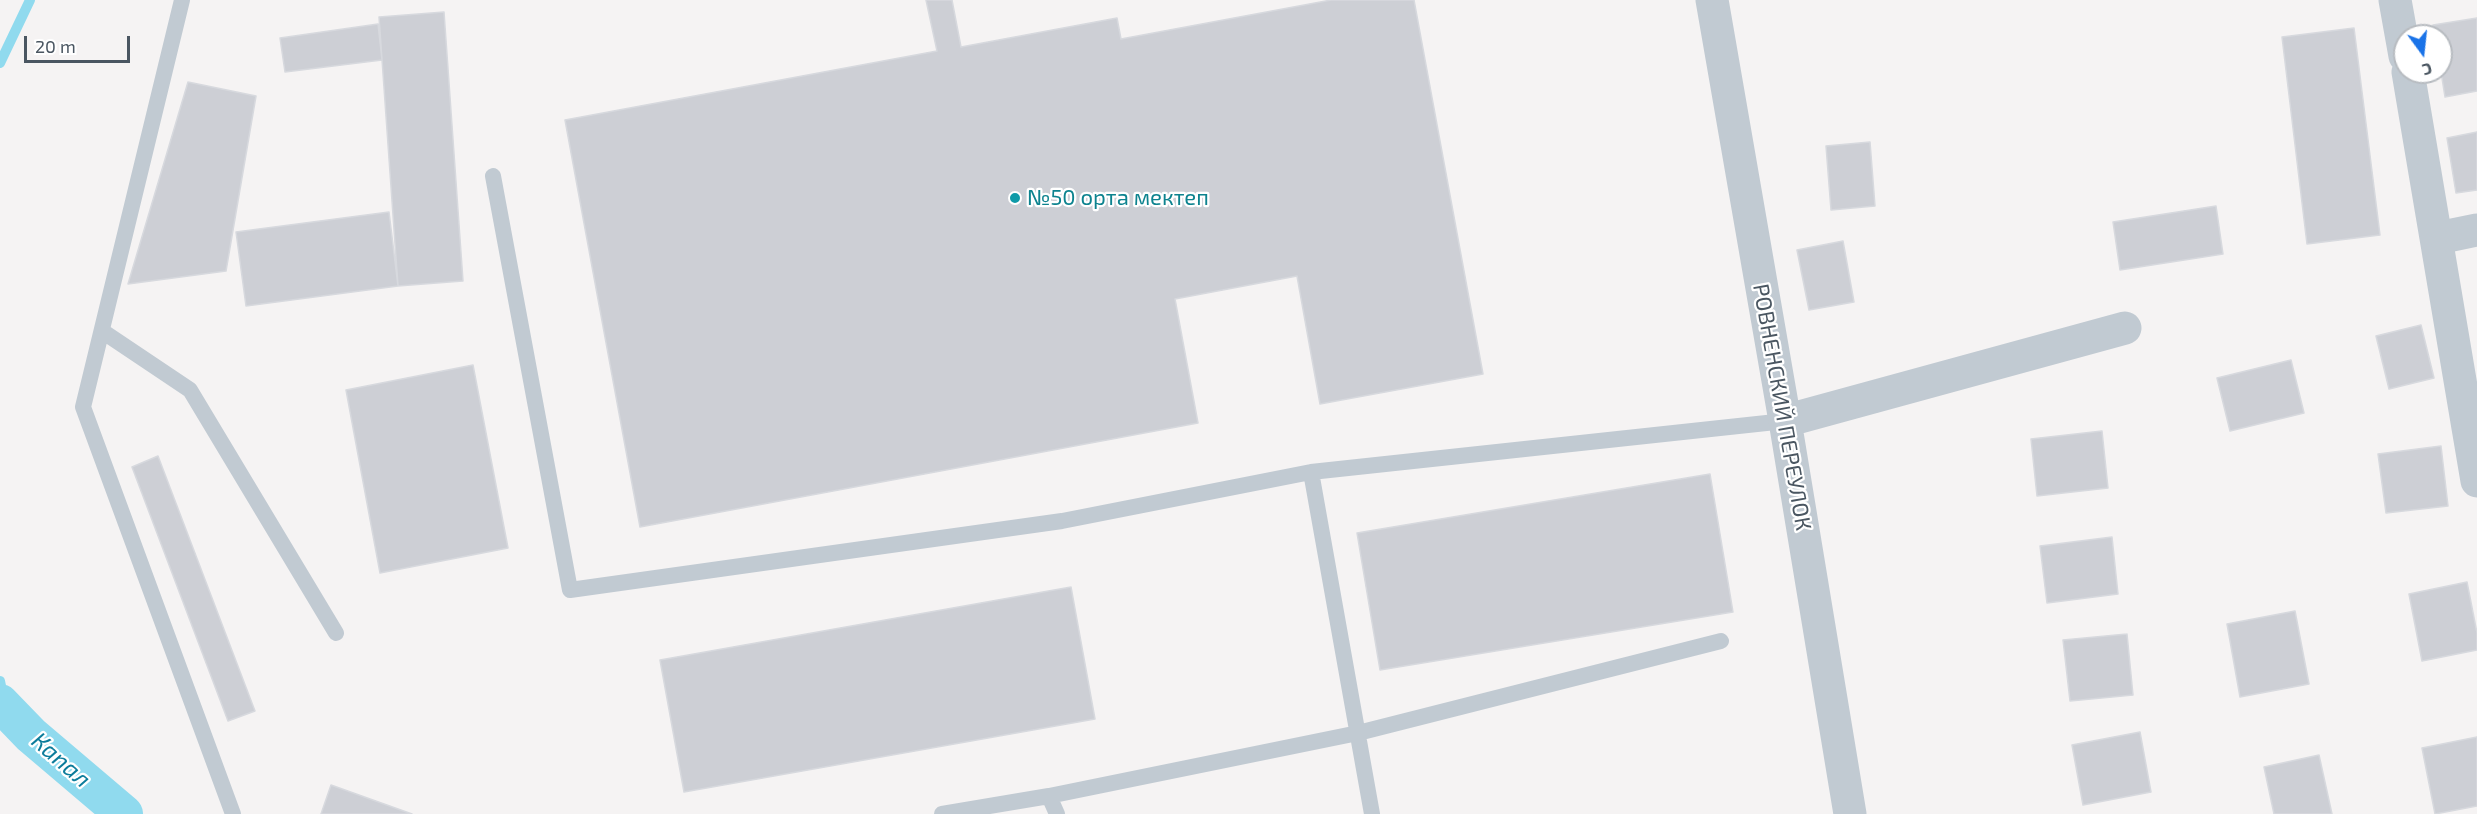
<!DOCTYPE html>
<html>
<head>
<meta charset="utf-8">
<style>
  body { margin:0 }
  #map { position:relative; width:2477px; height:814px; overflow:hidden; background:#f5f3f3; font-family:"Exo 2",sans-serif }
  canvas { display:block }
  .north { position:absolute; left:2393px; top:24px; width:60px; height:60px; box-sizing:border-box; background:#fff; border:2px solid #b7bbc0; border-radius:50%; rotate:165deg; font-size:16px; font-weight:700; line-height:24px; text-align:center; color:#4a5661 }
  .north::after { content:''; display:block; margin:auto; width:21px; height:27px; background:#1a73e8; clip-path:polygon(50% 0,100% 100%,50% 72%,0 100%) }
  .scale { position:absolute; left:24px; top:36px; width:106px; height:27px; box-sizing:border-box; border:3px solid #4a5661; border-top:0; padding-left:8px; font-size:18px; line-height:21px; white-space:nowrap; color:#4a5661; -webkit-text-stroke:4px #fff; paint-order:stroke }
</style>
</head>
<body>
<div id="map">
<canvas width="2477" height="814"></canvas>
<div class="north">С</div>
<div class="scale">20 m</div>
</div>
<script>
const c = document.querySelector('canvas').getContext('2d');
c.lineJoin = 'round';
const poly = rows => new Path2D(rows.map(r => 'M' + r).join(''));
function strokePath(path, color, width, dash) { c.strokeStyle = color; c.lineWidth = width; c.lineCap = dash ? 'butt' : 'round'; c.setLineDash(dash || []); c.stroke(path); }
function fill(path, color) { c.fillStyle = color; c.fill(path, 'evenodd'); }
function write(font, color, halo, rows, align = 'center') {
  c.font = font + ' "Exo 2",sans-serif'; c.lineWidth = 4.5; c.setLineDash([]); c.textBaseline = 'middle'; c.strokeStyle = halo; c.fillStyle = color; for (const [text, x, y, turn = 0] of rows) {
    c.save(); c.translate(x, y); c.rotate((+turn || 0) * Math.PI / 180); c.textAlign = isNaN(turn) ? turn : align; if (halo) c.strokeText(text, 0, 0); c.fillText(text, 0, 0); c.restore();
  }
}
strokePath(poly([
  [0,63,30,0],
  [0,681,6,710]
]), '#90daee', 10);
strokePath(poly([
  [0,703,31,735,124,814]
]), '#90daee', 38);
const building = poly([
  [926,0,952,0,961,47,1117,18,1121,39,1331,0,1414,0,1483,374,1320,404,1297,276,1175,299,1198,423,640,527,565,120,937,51,926,0],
  [444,12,463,281,398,286,379,17,444,12],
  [2477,18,2477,91,2445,97,2441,72,2441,36,2435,36,2433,25,2477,18],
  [378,24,382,60,285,72,280,38,378,24],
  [2354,28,2380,235,2307,244,2282,37,2354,28],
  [188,82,256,96,226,271,128,284,188,82],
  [2477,132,2477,190,2456,193,2447,138,2477,132],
  [1870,142,1875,206,1831,210,1826,146,1870,142],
  [2216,206,2223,254,2120,270,2113,222,2216,206],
  [389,212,398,286,246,306,236,232,389,212],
  [1843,241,1854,302,1809,310,1797,250,1843,241],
  [2421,325,2434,378,2389,389,2376,336,2421,325],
  [2291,360,2304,413,2230,431,2217,378,2291,360],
  [473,365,508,548,380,573,346,390,473,365],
  [2102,431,2108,488,2037,496,2031,439,2102,431],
  [2441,446,2448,506,2386,513,2378,454,2441,446],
  [158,456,255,711,228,721,132,467,158,456],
  [1710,474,1733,612,1380,670,1357,533,1710,474],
  [2112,537,2118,594,2047,603,2040,546,2112,537],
  [2467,582,2477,633,2477,650,2422,661,2409,594,2467,582],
  [1071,587,1095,719,684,792,660,660,1071,587],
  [2295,611,2309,684,2240,697,2227,624,2295,611],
  [2127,634,2133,695,2070,701,2063,640,2127,634],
  [2140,732,2151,792,2083,805,2072,745,2140,732],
  [2477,737,2477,806,2435,814,2422,748,2477,737],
  [2319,755,2332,814,2274,814,2264,767,2319,755],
  [331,785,412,814,321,814,331,785]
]);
fill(building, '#cdcfd5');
strokePath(building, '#d7d9de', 1.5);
strokePath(poly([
  [182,0,83,407,233,814],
  [493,176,570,590,1062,521,1311,472,1372,814],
  [102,331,190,390,336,633],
  [1311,472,1785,421],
  [1049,796,1057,814],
  [942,814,1049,796,1358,733,1721,641]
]), '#c1cad2', 16);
strokePath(poly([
  [1712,0,1785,421,1850,814],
  [2395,0,2405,56],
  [2408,72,2477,481],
  [2438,238,2477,230],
  [1785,421,2125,328]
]), '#c1cad2', 33);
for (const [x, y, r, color] of [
  [1015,198,6,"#0f9aa8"]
]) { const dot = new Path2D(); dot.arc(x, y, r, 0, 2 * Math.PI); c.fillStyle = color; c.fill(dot); strokePath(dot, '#fff', 2); }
write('22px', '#0d838f', '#fff', [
  ["№50 орта мектеп",1027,198]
], 'left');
write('22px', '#4a5661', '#fff', [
  ["РОВНЕНСКИЙ ПЕРЕУЛОК",1782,407,80]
]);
write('italic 24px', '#0c7c9b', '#fff', [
  ["Капал",61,760,41]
]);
</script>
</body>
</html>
